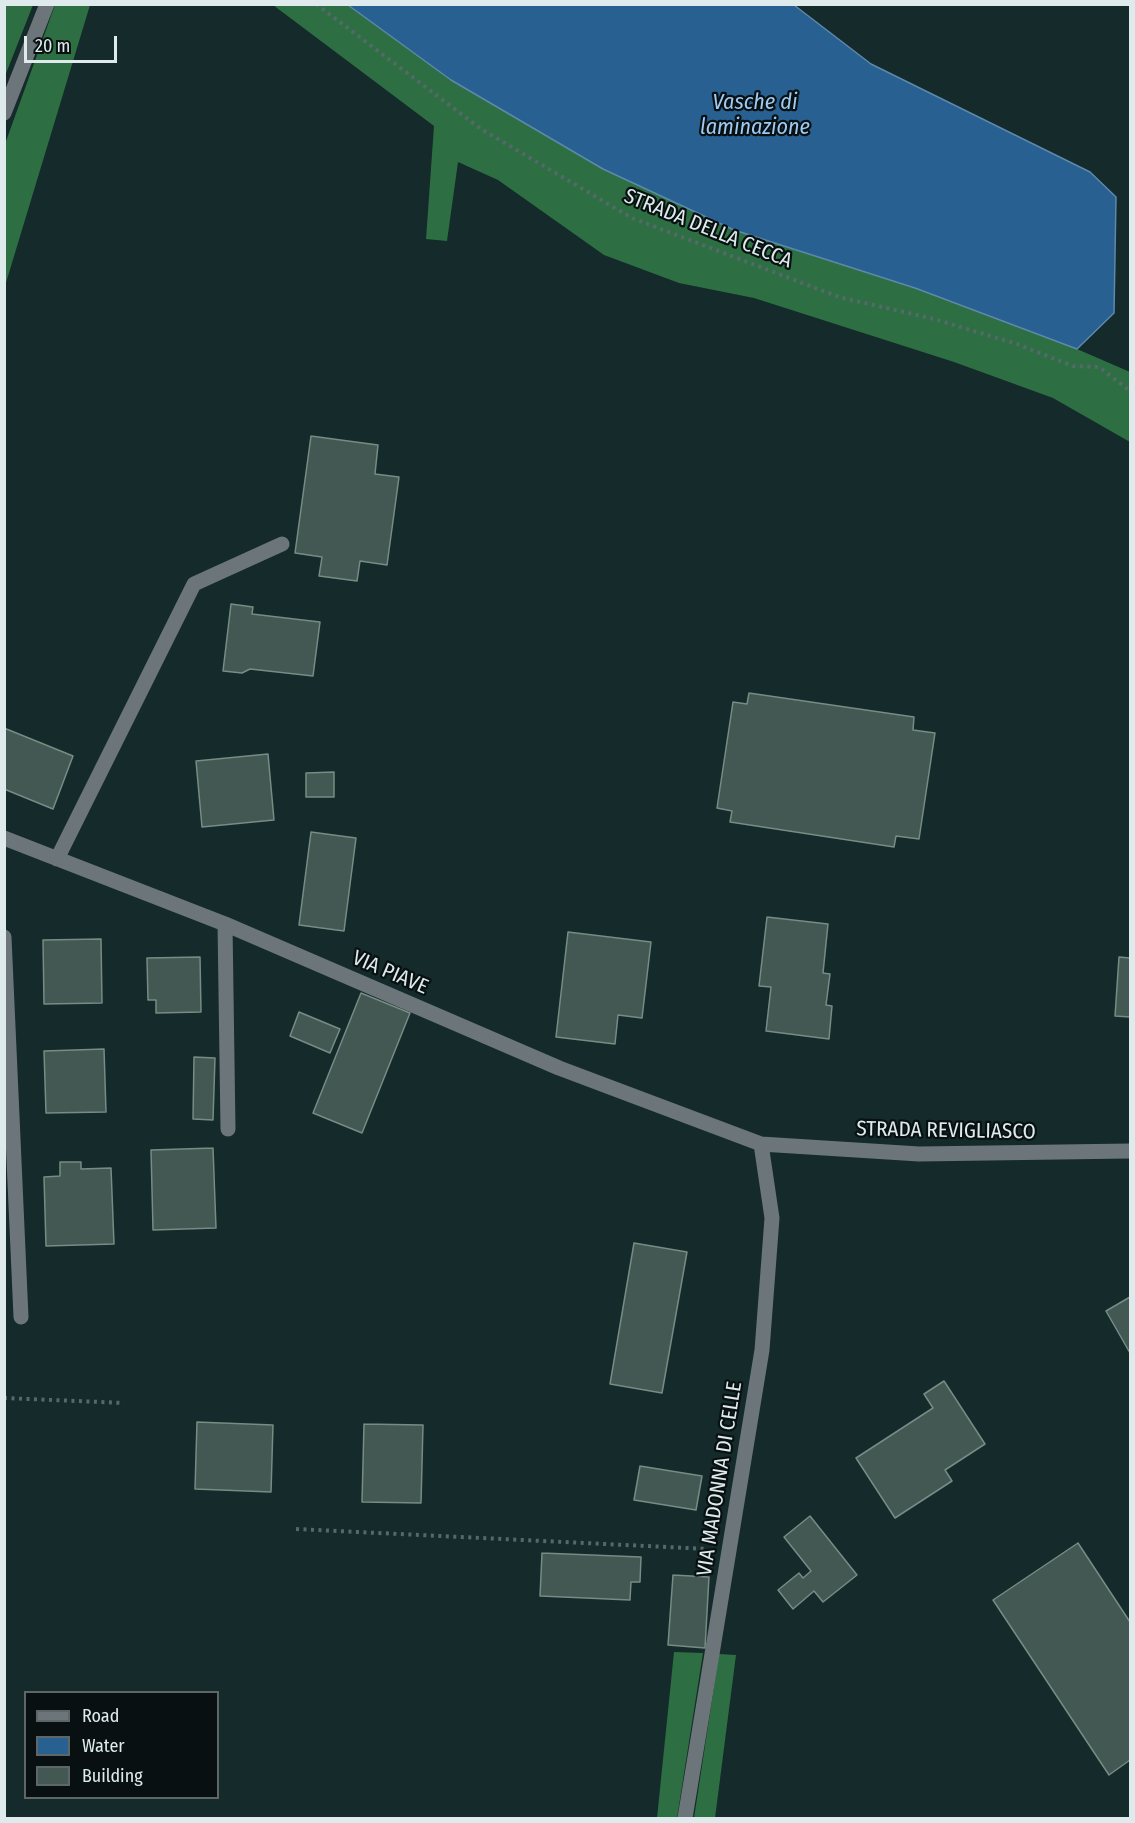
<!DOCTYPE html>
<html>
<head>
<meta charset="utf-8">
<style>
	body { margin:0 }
	#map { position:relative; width:1135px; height:1823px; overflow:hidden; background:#142a2b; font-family:"Fira Sans Condensed",sans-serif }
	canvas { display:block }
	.frame { position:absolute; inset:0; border:6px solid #deeaeb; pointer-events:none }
	.legend { position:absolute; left:24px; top:1691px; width:195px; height:108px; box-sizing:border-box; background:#081011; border:2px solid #5e6768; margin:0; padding:8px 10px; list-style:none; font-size:18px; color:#deeaeb }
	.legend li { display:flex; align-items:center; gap:12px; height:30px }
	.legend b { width:30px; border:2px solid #5e6768 }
	.scale { position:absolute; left:24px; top:36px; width:93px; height:27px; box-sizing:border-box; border:3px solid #deeaeb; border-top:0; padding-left:8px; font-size:18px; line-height:21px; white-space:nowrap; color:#deeaeb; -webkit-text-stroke:4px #081011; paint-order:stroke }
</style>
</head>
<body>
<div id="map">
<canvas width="1135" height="1823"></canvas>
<div class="frame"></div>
<ul class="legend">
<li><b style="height:8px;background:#6c7579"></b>Road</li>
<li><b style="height:16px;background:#276091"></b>Water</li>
<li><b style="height:16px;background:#435852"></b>Building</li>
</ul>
<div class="scale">20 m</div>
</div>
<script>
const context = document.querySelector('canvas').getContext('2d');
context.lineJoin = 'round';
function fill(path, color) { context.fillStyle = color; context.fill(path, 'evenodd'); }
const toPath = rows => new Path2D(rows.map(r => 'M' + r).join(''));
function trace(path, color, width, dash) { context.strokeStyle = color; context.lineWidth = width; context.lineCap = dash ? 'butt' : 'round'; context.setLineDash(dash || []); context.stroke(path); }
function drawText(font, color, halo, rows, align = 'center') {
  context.font = font + ' "Fira Sans Condensed",sans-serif'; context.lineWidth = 4.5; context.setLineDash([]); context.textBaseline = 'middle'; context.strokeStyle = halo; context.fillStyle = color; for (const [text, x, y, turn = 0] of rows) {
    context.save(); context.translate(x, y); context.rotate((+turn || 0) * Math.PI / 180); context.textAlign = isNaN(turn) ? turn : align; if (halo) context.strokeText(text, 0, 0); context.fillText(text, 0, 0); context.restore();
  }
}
fill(toPath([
	[5,4,33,5,5,76,4,5],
	[55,5,90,5,5,286,5,144],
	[273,5,348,5,451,80,735,230,915,288,1077,349,1130,372,1130,442,1053,398,954,362,754,298,679,283,604,255,498,180,458,162,447,241,426,239,434,126],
	[674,1652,703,1653,677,1818,657,1818],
	[719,1654,736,1655,715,1818,694,1818]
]), '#2d6f42');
const water = toPath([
	[348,5,794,5,871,64,1090,172,1116,197,1114,313,1077,349,915,288,734,230,603,169,451,80,348,5]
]);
fill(water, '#276091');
trace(water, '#5e89ac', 1.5);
const building = toPath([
	[311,436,378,445,375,474,399,477,387,565,360,561,357,581,319,576,322,557,295,553,311,436],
	[231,604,253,607,252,614,320,622,313,676,250,669,242,673,223,671,231,604],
	[749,693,914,717,913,730,935,733,919,839,896,836,894,847,730,822,732,811,717,808,733,702,747,704,749,693],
	[4,728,73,756,53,809,4,789,4,728],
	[268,754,274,820,202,827,196,761,268,754],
	[334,772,334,797,306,797,306,773,334,772],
	[311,832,356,838,344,931,299,925,311,832],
	[767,917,828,924,823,973,830,974,826,1005,832,1006,829,1039,766,1031,771,987,759,986,767,917],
	[568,932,651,942,642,1018,618,1015,615,1044,556,1037,568,932],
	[101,939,102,1003,44,1004,43,940,101,939],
	[200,957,201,1012,156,1013,156,1000,148,1000,147,958,200,957],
	[1119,957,1130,958,1130,1017,1115,1016,1119,957],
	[361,993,410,1013,362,1133,313,1113,361,993],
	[299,1012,340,1029,330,1053,290,1036,299,1012],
	[104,1049,106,1112,46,1113,44,1051,104,1049],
	[194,1057,215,1058,213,1120,193,1119,194,1057],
	[213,1148,216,1228,153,1230,151,1150,213,1148],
	[60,1162,81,1162,81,1169,111,1168,114,1244,46,1246,44,1177,60,1176,60,1162],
	[634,1243,687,1252,662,1393,610,1384,634,1243],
	[1130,1297,1130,1353,1106,1311,1130,1297],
	[944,1381,985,1444,945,1470,952,1481,895,1518,856,1458,933,1408,924,1394,944,1381],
	[197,1422,273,1425,271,1492,195,1489,197,1422],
	[364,1424,423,1425,421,1503,362,1502,364,1424],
	[640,1466,702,1476,696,1510,634,1500,640,1466],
	[810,1516,857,1575,823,1602,814,1591,793,1609,778,1590,799,1573,803,1578,811,1571,784,1537,810,1516],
	[1078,1543,1130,1622,1130,1760,1109,1775,993,1600,1078,1543],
	[542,1553,641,1557,640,1582,631,1582,630,1600,540,1596,542,1553],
	[673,1575,709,1577,705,1648,668,1645,673,1575]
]);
fill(building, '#435852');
trace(building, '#768c85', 1.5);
trace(toPath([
	[316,4,481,129,632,218,839,297,934,319,1017,344,1073,366,1099,367,1130,391],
	[4,1398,124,1403],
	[296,1529,708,1549]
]), '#56696a', 4, [3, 4.5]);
trace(toPath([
	[4,113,47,4],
	[4,838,225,924,559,1068,761,1144,919,1154,1130,1151],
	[57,859,194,584,282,544],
	[225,924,228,1129],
	[4,937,21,1317],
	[685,1818,762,1350,772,1218,761,1144]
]), '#6c7579', 15);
drawText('21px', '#deeaeb', '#081011', [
	["STRADA DELLA CECCA",708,229,22],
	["VIA PIAVE",390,973,23],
	["STRADA REVIGLIASCO",946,1131,1],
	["VIA MADONNA DI CELLE",720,1479,-81]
]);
drawText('italic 22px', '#9dcbf5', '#081011', [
	["Vasche di",755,103],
	["laminazione",755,128]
]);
</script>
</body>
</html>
